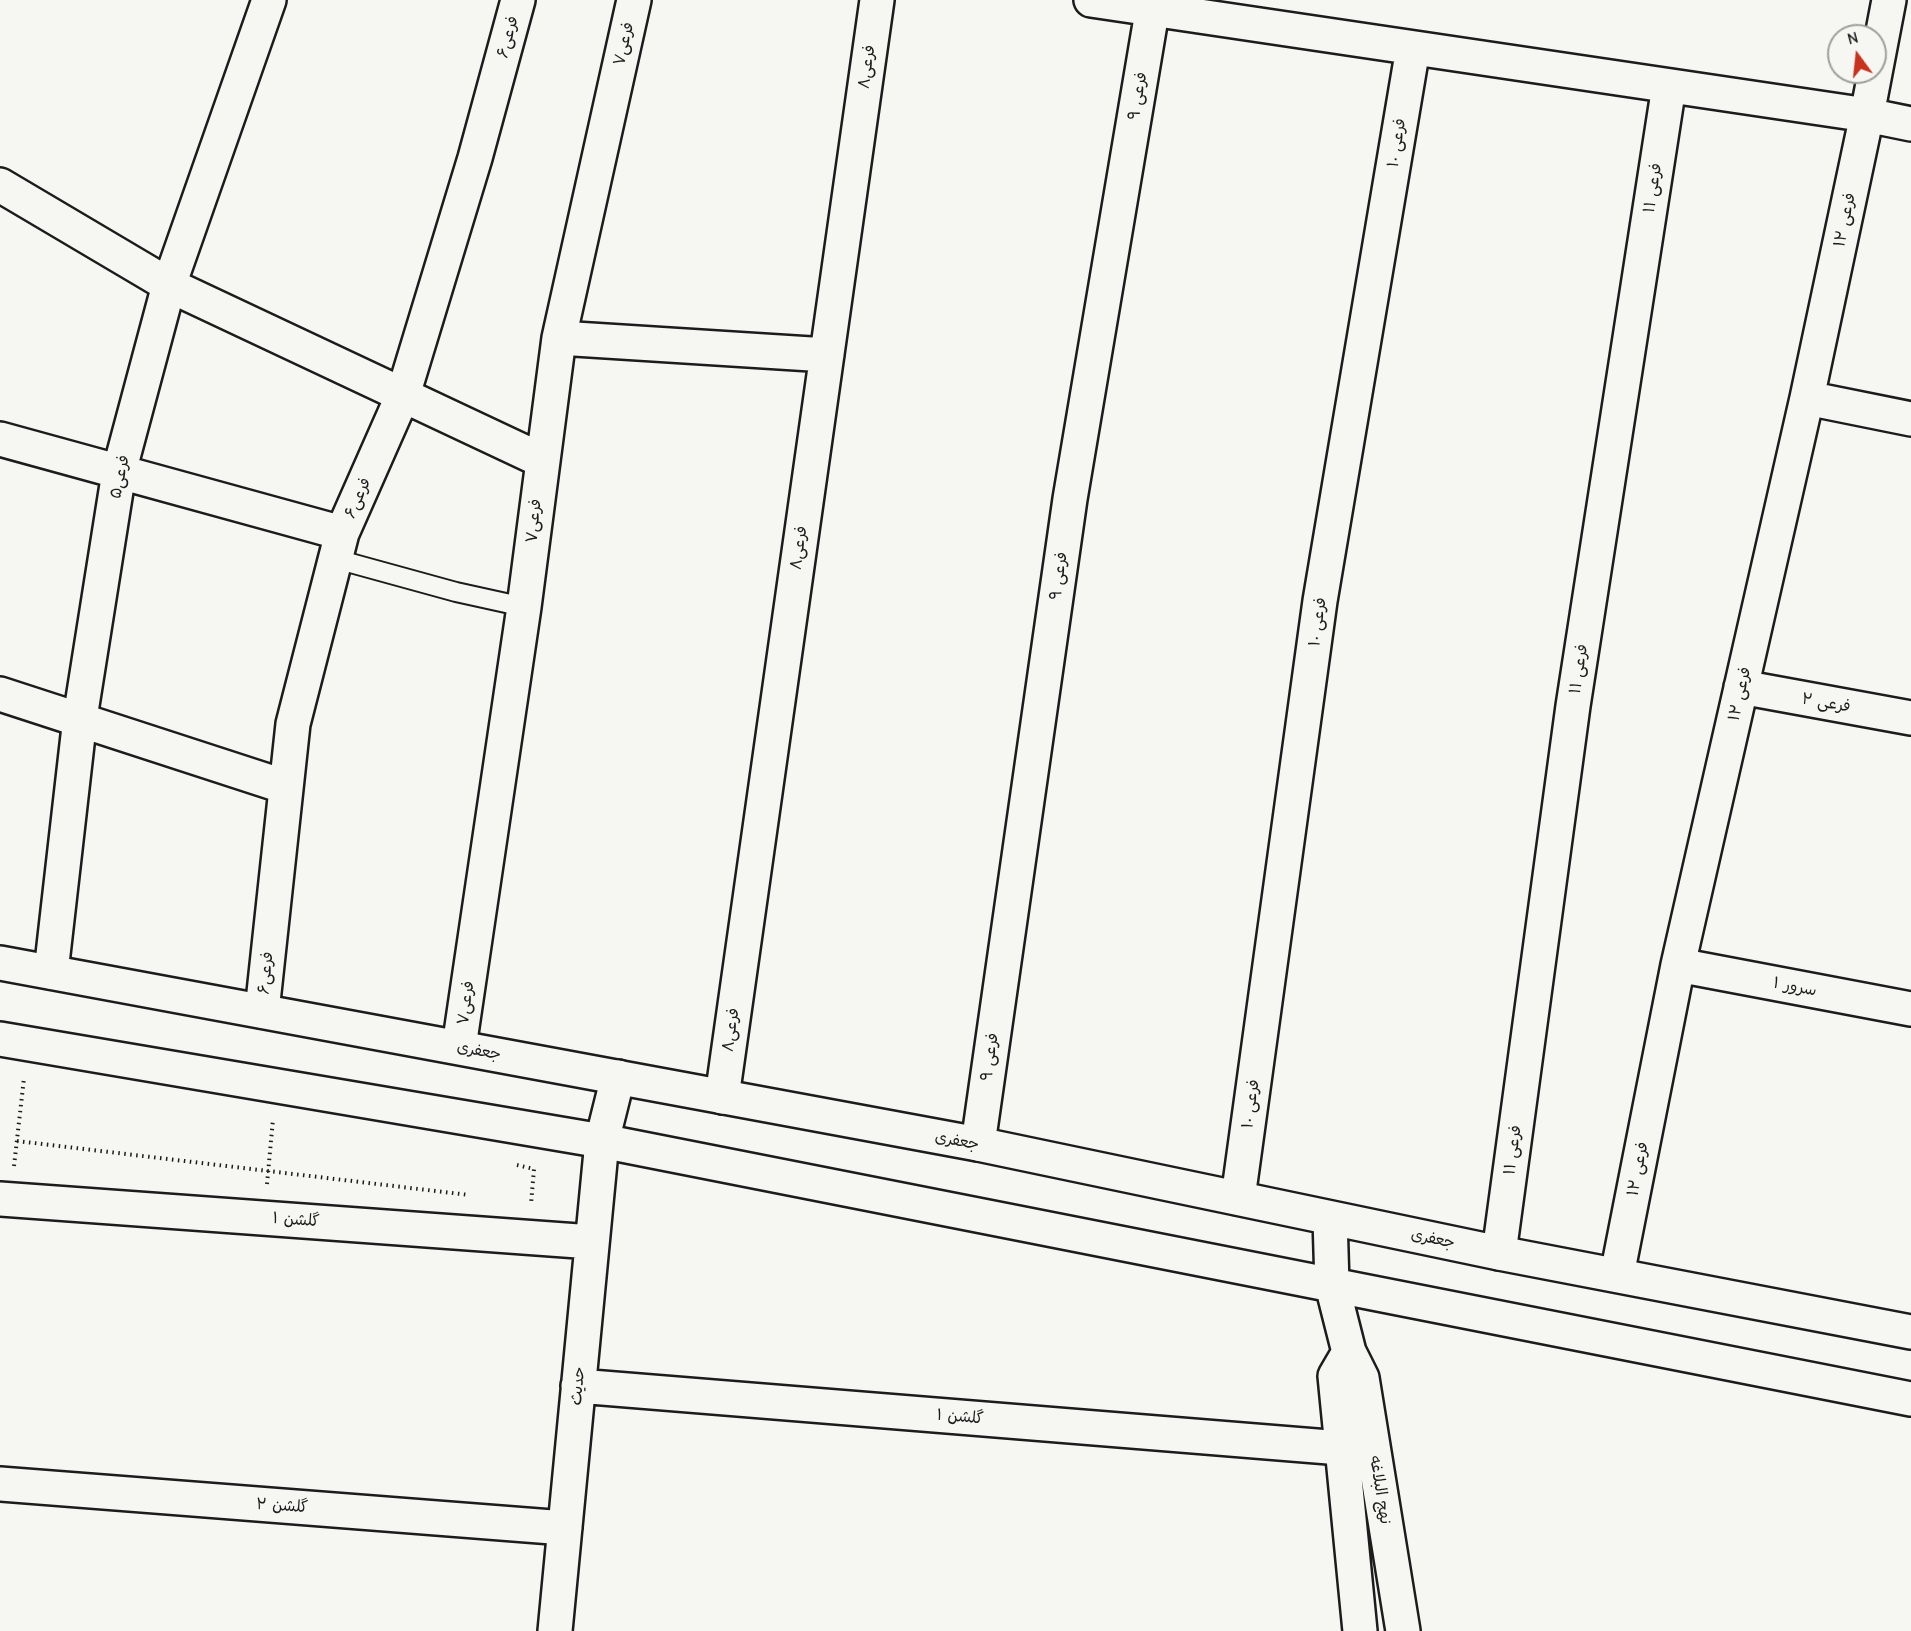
<!DOCTYPE html>
<html>
<head>
<meta charset="utf-8">
<style>
	body { margin:0 }
	#map { position:relative; width:1911px; height:1631px; overflow:hidden; background:#f6f6f2; font-family:"Comic Neue",sans-serif }
	canvas { display:block }
	.north { position:absolute; left:1827px; top:24px; width:60px; height:60px; box-sizing:border-box; background:#f6f6f2; border:2px solid #9f9f9c; border-radius:50%; rotate:345deg; font-size:16px; font-weight:700; line-height:24px; text-align:center; color:#1c1c1c }
	.north::after { content:''; display:block; margin:auto; width:21px; height:27px; background:#c8321e; clip-path:polygon(50% 0,100% 100%,50% 72%,0 100%) }
</style>
</head>
<body>
<div id="map">
<canvas width="1911" height="1631"></canvas>
<div class="north">N</div>
</div>
<script>
const context = document.querySelector('canvas').getContext('2d');
context.lineJoin = 'round';
const toPath = rows => new Path2D(rows.map(r => 'M' + r).join(''));
function trace(path, color, width, dash) { context.strokeStyle = color; context.lineWidth = width; context.lineCap = dash ? 'butt' : 'round'; context.setLineDash(dash || []); context.stroke(path); }
function drawText(font, color, halo, rows, align = 'center') {
  context.font = font + ' "Comic Neue","Playpen Sans Arabic",sans-serif'; context.lineWidth = 5; context.setLineDash([]); context.textBaseline = 'middle'; context.strokeStyle = halo; context.fillStyle = color; for (const [text, x, y, turn = 0] of rows) {
    context.save(); context.translate(x, y); context.rotate((+turn || 0) * Math.PI / 180); context.textAlign = isNaN(turn) ? turn : align; if (halo) context.strokeText(text, 0, 0); context.fillText(text, 0, 0); context.restore();
  }
}
const lane = toPath([
	[336,559,456,592,524,607]
]);
const street = toPath([
	[1091,0,1867,115,1889,0],
	[0,185,169,285,541,460],
	[559,338,827,355],
	[1807,398,1911,419],
	[0,439,342,533],
	[1741,687,1911,718],
	[0,694,286,787],
	[1678,965,1911,1009],
	[51,972,80,718,119,472,169,285,269,0],
	[262,1011,293,724,342,533,403,395,475,158,518,0],
	[459,1047,524,607,559,338,634,0],
	[722,1097,877,0],
	[978,1144,1070,499,1154,0],
	[1238,1198,1320,601,1413,48],
	[0,1199,592,1242],
	[1499,1253,1573,706,1669,86],
	[1617,1275,1678,965,1807,398,1867,115,1911,124],
	[578,1386,1341,1448],
	[0,1484,565,1528],
	[555,1631,602,1141,618,1077]
]);
const secondary = toPath([
	[0,963,978,1144,1499,1253,1911,1332],
	[0,1039,602,1141,1911,1399],
	[1330,1218,1332,1285,1349,1352,1362,1378,1403,1631],
	[1349,1352,1335,1376,1360,1631]
]);
trace(lane, '#1c1c1c', 22);
trace(street, '#1c1c1c', 38);
trace(secondary, '#1c1c1c', 38);
trace(toPath([
	[17,1141,469,1195],
	[517,1165,534,1169,531,1204],
	[14,1166,24,1078],
	[267,1184,273,1119]
]), '#1c1c1c', 4, [1.5, 4.5]);
trace(lane, '#f6f6f2', 18);
trace(street, '#f6f6f2', 33);
trace(secondary, '#f6f6f2', 33);
drawText('16px', '#1c1c1c', '#f6f6f2', [
	["فرعی۶",508,37,-75],
	["فرعی۷",624,44,-77],
	["فرعی۸",867,67,-82],
	["فرعی ۹",1138,96,-80],
	["فرعی ۱۰",1397,143,-81],
	["فرعی ۱۱",1653,188,-81],
	["فرعی ۱۲",1845,220,-78],
	["فرعی۵",120,477,-78],
	["فرعی۶",358,498,-66],
	["فرعی۷",534,521,-84],
	["فرعی۸",799,548,-82],
	["فرعی ۹",1059,576,-82],
	["فرعی ۱۰",1318,622,-82],
	["فرعی ۱۱",1579,669,-81],
	["فرعی ۱۲",1740,694,-77],
	["فرعی ۲",1826,703,10],
	["فرعی۶",266,973,-84],
	["سرور ۱",1795,987,11],
	["فرعی۷",466,1003,-82],
	["فرعی۸",731,1030,-82],
	["جعفری",479,1051,11],
	["فرعی ۹",990,1057,-82],
	["فرعی ۱۰",1251,1104,-82],
	["جعفری",957,1141,11],
	["فرعی ۱۱",1513,1150,-82],
	["فرعی ۱۲",1638,1169,-79],
	["گلشن ۱",296,1220,4],
	["جعفری",1433,1239,12],
	["حدیث",578,1386,-85],
	["گلشن ۱",960,1417,5],
	["نهج البلاغه",1380,1490,81],
	["گلشن ۲",282,1506,4]
]);
</script>
</body>
</html>
